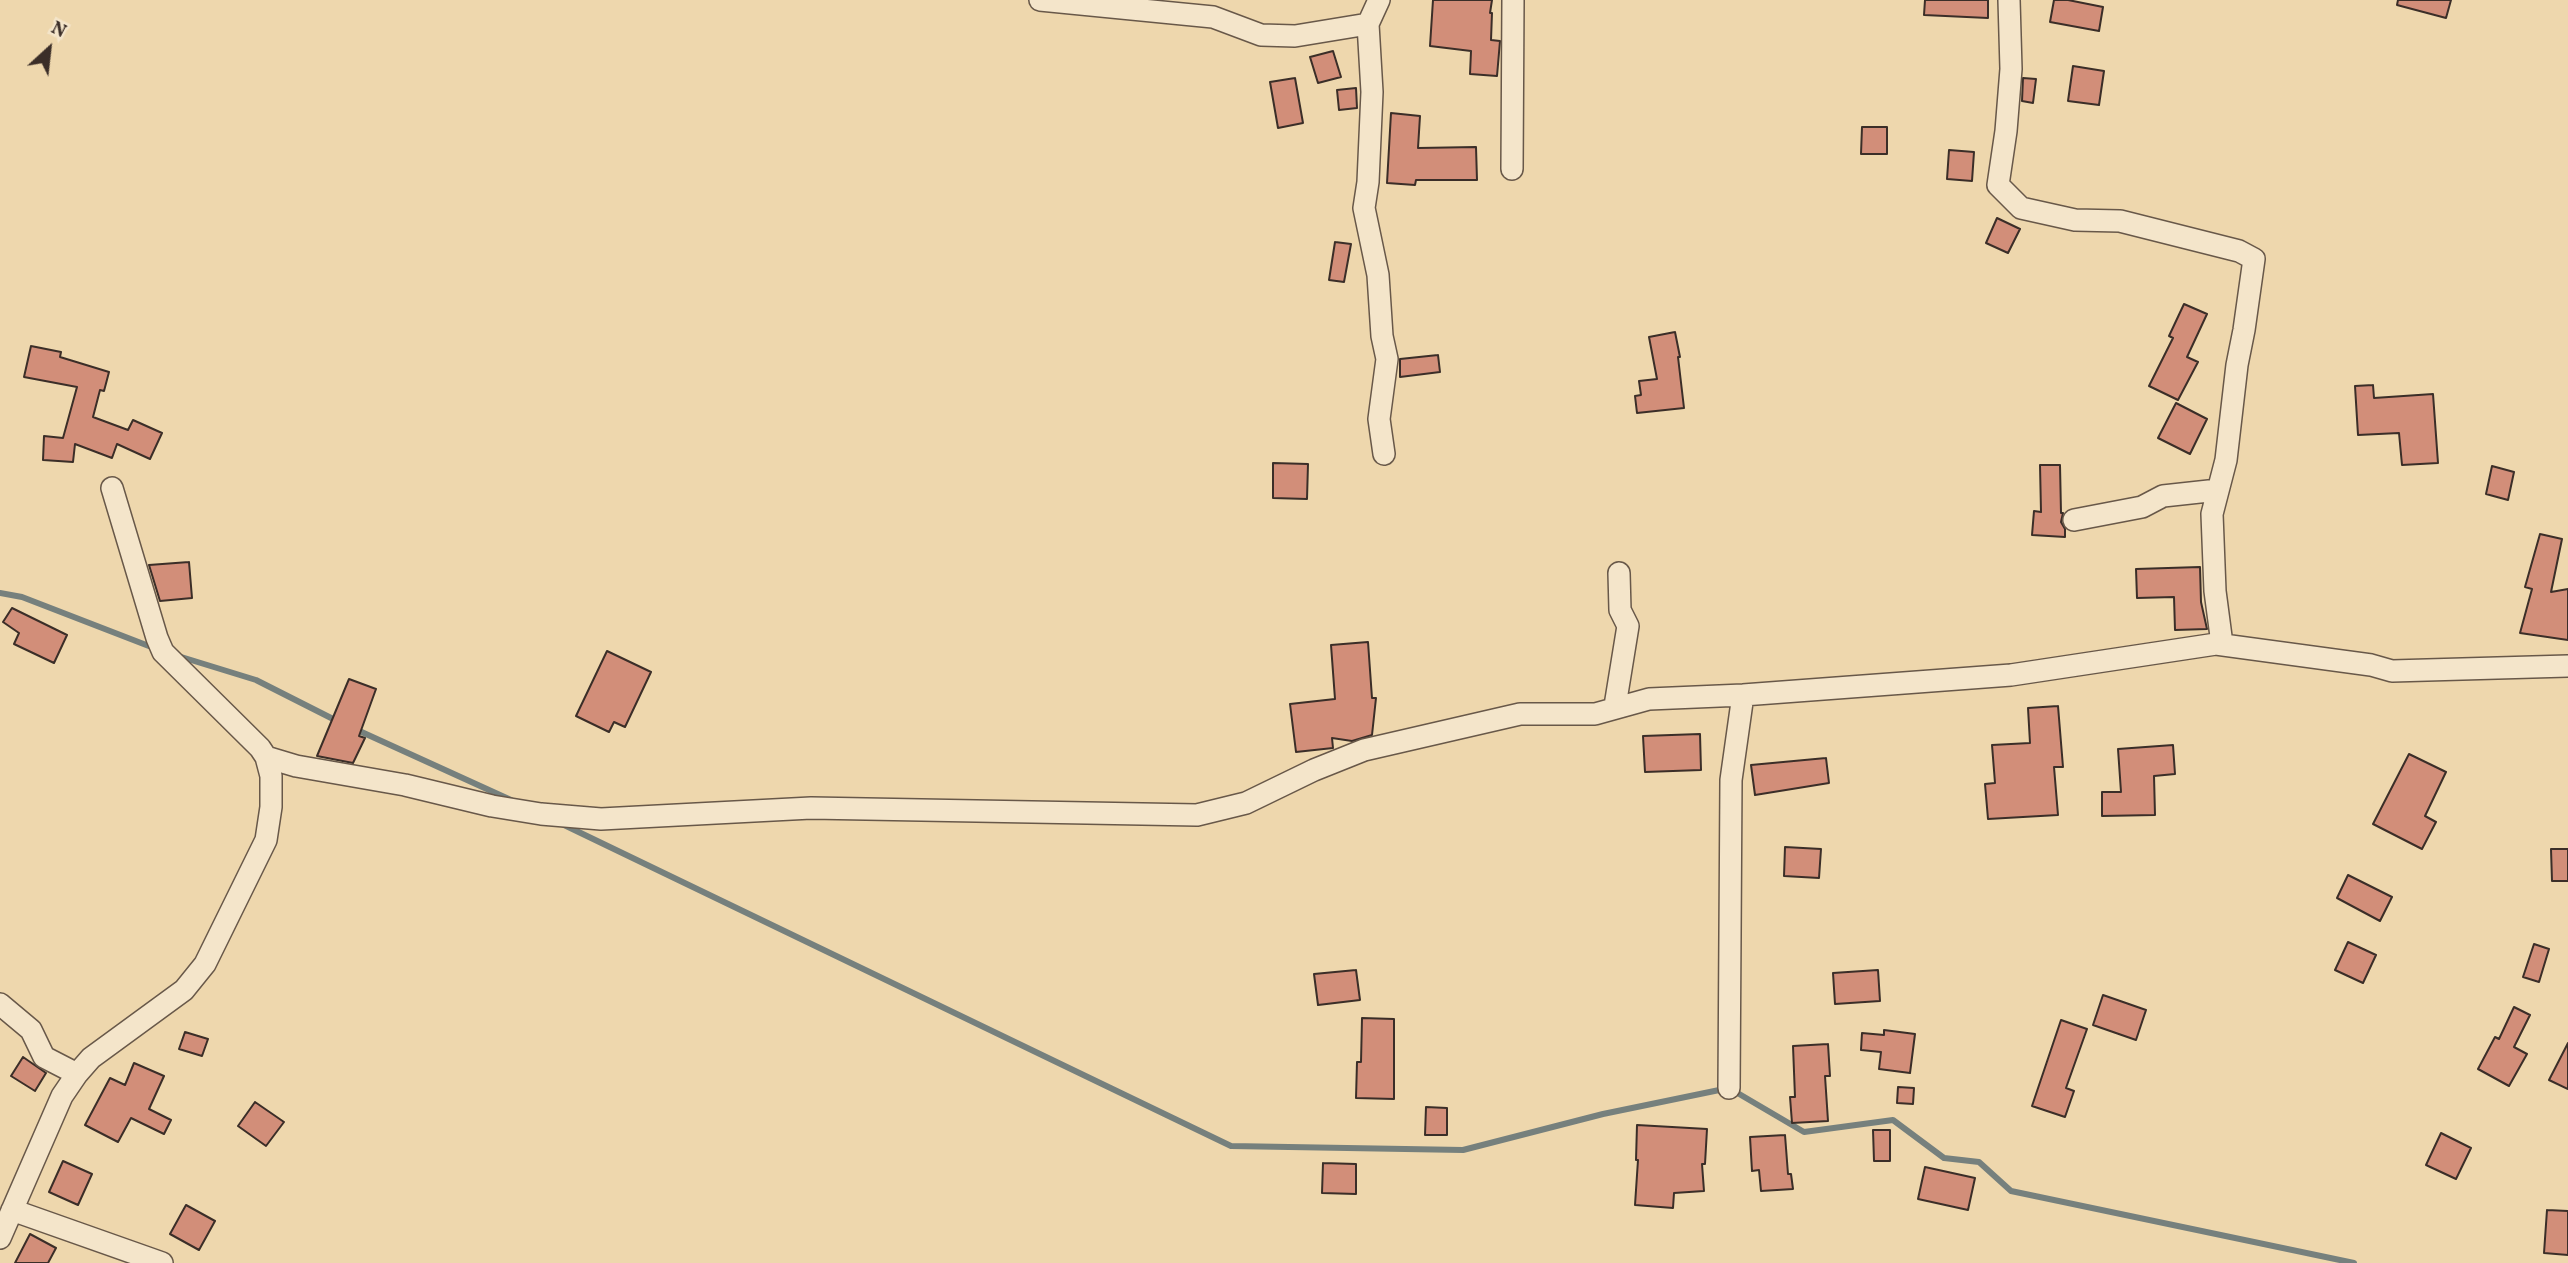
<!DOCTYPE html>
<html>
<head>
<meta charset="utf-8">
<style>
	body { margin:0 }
	#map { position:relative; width:2568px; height:1263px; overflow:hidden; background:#eed7ad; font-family:Vollkorn,serif }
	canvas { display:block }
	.north { position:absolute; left:14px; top:14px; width:70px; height:70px; -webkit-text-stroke:5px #f4e5ca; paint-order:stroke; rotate:27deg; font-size:19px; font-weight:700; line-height:28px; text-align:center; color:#3b2e28 }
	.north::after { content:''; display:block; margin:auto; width:24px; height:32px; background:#3b2e28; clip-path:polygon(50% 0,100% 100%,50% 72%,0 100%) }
</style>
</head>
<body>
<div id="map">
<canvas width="2568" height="1263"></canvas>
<div class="north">N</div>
</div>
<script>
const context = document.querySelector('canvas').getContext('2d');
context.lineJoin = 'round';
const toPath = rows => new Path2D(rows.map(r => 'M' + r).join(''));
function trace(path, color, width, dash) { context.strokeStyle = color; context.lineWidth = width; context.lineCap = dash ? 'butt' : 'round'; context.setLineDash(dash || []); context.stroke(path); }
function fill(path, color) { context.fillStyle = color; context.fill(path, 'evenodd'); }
trace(toPath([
	[0,593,22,597,154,648],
	[178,656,256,680,339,722],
	[355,729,511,800],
	[562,824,1231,1146,1463,1150,1603,1114,1729,1088,1804,1132,1893,1120,1944,1158,1979,1162,2011,1191,2354,1263]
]), '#76807d', 6);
const building = toPath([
	[1433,0,1492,0,1490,13,1492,13,1491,40,1500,41,1497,76,1470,74,1471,51,1430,46,1433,0],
	[1925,0,1988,0,1988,18,1924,15,1925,0],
	[2054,0,2068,0,2103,7,2099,31,2050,22,2054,0],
	[2398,0,2451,0,2446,18,2397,5,2398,0],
	[1333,51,1341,77,1318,83,1310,57,1333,51],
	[2073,66,2104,71,2099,105,2068,101,2073,66],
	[1295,78,1303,123,1278,128,1270,82,1295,78],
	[2023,78,2036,79,2033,103,2022,101,2023,78],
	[1356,88,1357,108,1339,110,1337,90,1356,88],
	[1391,113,1420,116,1418,148,1476,147,1477,180,1416,180,1415,185,1387,183,1391,113],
	[1862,127,1887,127,1887,154,1861,154,1862,127],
	[1949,150,1974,152,1972,181,1947,179,1949,150],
	[1997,218,2020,229,2008,253,1986,243,1997,218],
	[1335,242,1351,244,1344,282,1329,280,1335,242],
	[2184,304,2207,314,2187,357,2198,362,2178,400,2149,386,2173,338,2169,336,2184,304],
	[1675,332,1680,357,1678,357,1684,408,1637,413,1635,396,1641,395,1639,381,1657,379,1649,337,1675,332],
	[31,346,61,352,60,357,109,372,104,391,100,390,93,417,128,430,133,420,162,433,150,459,117,444,112,458,75,444,73,462,43,460,44,436,63,438,77,387,24,377,31,346],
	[1438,355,1440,372,1400,377,1400,359,1438,355],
	[2373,385,2374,398,2433,394,2438,463,2402,465,2399,433,2358,435,2355,386,2373,385],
	[2176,403,2207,419,2190,454,2158,438,2176,403],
	[1273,463,1308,464,1307,499,1273,498,1273,463],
	[2040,465,2060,465,2061,513,2063,513,2061,522,2065,529,2065,537,2032,535,2034,511,2041,512,2040,465],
	[2492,466,2514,472,2508,500,2486,494,2492,466],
	[2540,534,2562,539,2551,592,2568,589,2568,640,2520,633,2532,589,2525,587,2540,534],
	[189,562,192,598,160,601,149,565,189,562],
	[2200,567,2201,602,2207,629,2175,630,2174,597,2137,598,2136,569,2200,567],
	[12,608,67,635,54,663,14,644,19,633,3,622,12,608],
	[1368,642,1372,698,1376,698,1372,735,1352,741,1332,738,1333,748,1296,752,1290,704,1335,699,1331,645,1368,642],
	[607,651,651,672,625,727,614,722,609,732,576,716,607,651],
	[349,679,376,689,359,736,365,738,353,763,317,756,349,679],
	[2058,706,2063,767,2054,767,2058,815,1988,819,1985,784,1995,783,1992,745,2030,743,2028,708,2058,706],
	[1700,734,1701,770,1645,772,1643,736,1700,734],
	[2173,745,2175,774,2154,776,2155,815,2102,816,2102,792,2121,792,2118,749,2173,745],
	[2409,754,2446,772,2425,816,2436,822,2422,849,2373,824,2409,754],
	[1826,758,1829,783,1755,795,1751,765,1826,758],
	[1785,847,1821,849,1819,878,1784,876,1785,847],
	[2551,849,2568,849,2568,881,2552,881,2551,849],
	[2348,875,2392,897,2380,921,2337,898,2348,875],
	[2348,942,2376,955,2363,983,2335,970,2348,942],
	[2534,944,2549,949,2539,982,2523,977,2534,944],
	[1356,970,1360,1000,1318,1005,1314,974,1356,970],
	[1878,970,1880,1001,1835,1004,1833,973,1878,970],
	[2103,995,2146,1010,2136,1040,2093,1025,2103,995],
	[2514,1007,2530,1015,2514,1047,2527,1054,2509,1086,2478,1069,2495,1037,2499,1039,2514,1007],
	[1362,1018,1394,1019,1394,1099,1356,1098,1357,1062,1361,1062,1362,1018],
	[2061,1020,2087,1029,2066,1088,2074,1091,2065,1117,2032,1106,2061,1020],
	[1884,1030,1915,1034,1910,1073,1879,1069,1881,1052,1861,1050,1862,1033,1884,1035,1884,1030],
	[185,1032,208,1039,202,1056,179,1049,185,1032],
	[2568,1043,2568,1089,2549,1080,2568,1043],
	[1828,1044,1830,1076,1825,1076,1828,1121,1792,1123,1790,1097,1795,1097,1793,1046,1828,1044],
	[23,1057,46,1073,35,1091,11,1076,23,1057],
	[134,1063,164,1076,149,1109,171,1120,164,1134,131,1118,118,1142,85,1125,110,1078,125,1085,134,1063],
	[1898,1087,1914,1088,1913,1104,1897,1103,1898,1087],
	[255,1102,284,1122,266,1146,238,1126,255,1102],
	[1426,1107,1447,1108,1447,1135,1425,1135,1426,1107],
	[1637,1125,1707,1129,1705,1164,1702,1164,1704,1191,1674,1193,1673,1208,1635,1205,1638,1160,1636,1160,1637,1125],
	[1873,1130,1890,1130,1890,1161,1874,1161,1873,1130],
	[2441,1133,2471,1148,2456,1179,2426,1165,2441,1133],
	[1785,1135,1788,1174,1791,1174,1793,1189,1761,1191,1759,1170,1752,1171,1750,1137,1785,1135],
	[63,1161,92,1174,78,1205,49,1192,63,1161],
	[1323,1163,1356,1164,1356,1194,1322,1193,1323,1163],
	[1925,1167,1975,1178,1968,1210,1918,1199,1925,1167],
	[186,1205,215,1221,199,1250,170,1234,186,1205],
	[2547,1210,2568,1211,2568,1255,2544,1253,2547,1210],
	[30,1234,56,1248,48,1263,15,1263,30,1234]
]);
fill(building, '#d28e79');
trace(building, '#3b2e28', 2);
const minor = toPath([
	[1040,0,1213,17,1261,35,1295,36,1368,24,1379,0],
	[2009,0,2011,69,2006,131,1998,185,2021,208,2075,220,2120,221,2239,251,2254,259,2244,330,2237,365,2226,460,2212,514,2215,591,2222,644],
	[1368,24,1372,92,1368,182,1364,208,1378,275,1382,336,1387,359,1379,419,1384,454],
	[1512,169,1513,0],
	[2074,520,2142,507,2163,496,2218,490],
	[1615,706,1628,626,1620,610,1619,573],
	[266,757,296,766,405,785,492,806,541,814,601,819,811,808,1197,815,1246,803,1314,770,1364,750,1520,714,1595,714,1649,699,1743,695,2011,675,2216,644,2371,665,2392,671,2568,666],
	[0,1004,31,1030,44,1057,77,1074],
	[1729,1088,1731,780,1743,695],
	[12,1210,162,1263],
	[0,1238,62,1096,77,1074,91,1058,184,990,205,964,266,840,271,807,271,776,266,757,260,748,163,652,157,638,112,488]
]);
trace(minor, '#685849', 24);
trace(minor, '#f4e5ca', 21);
</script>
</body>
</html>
